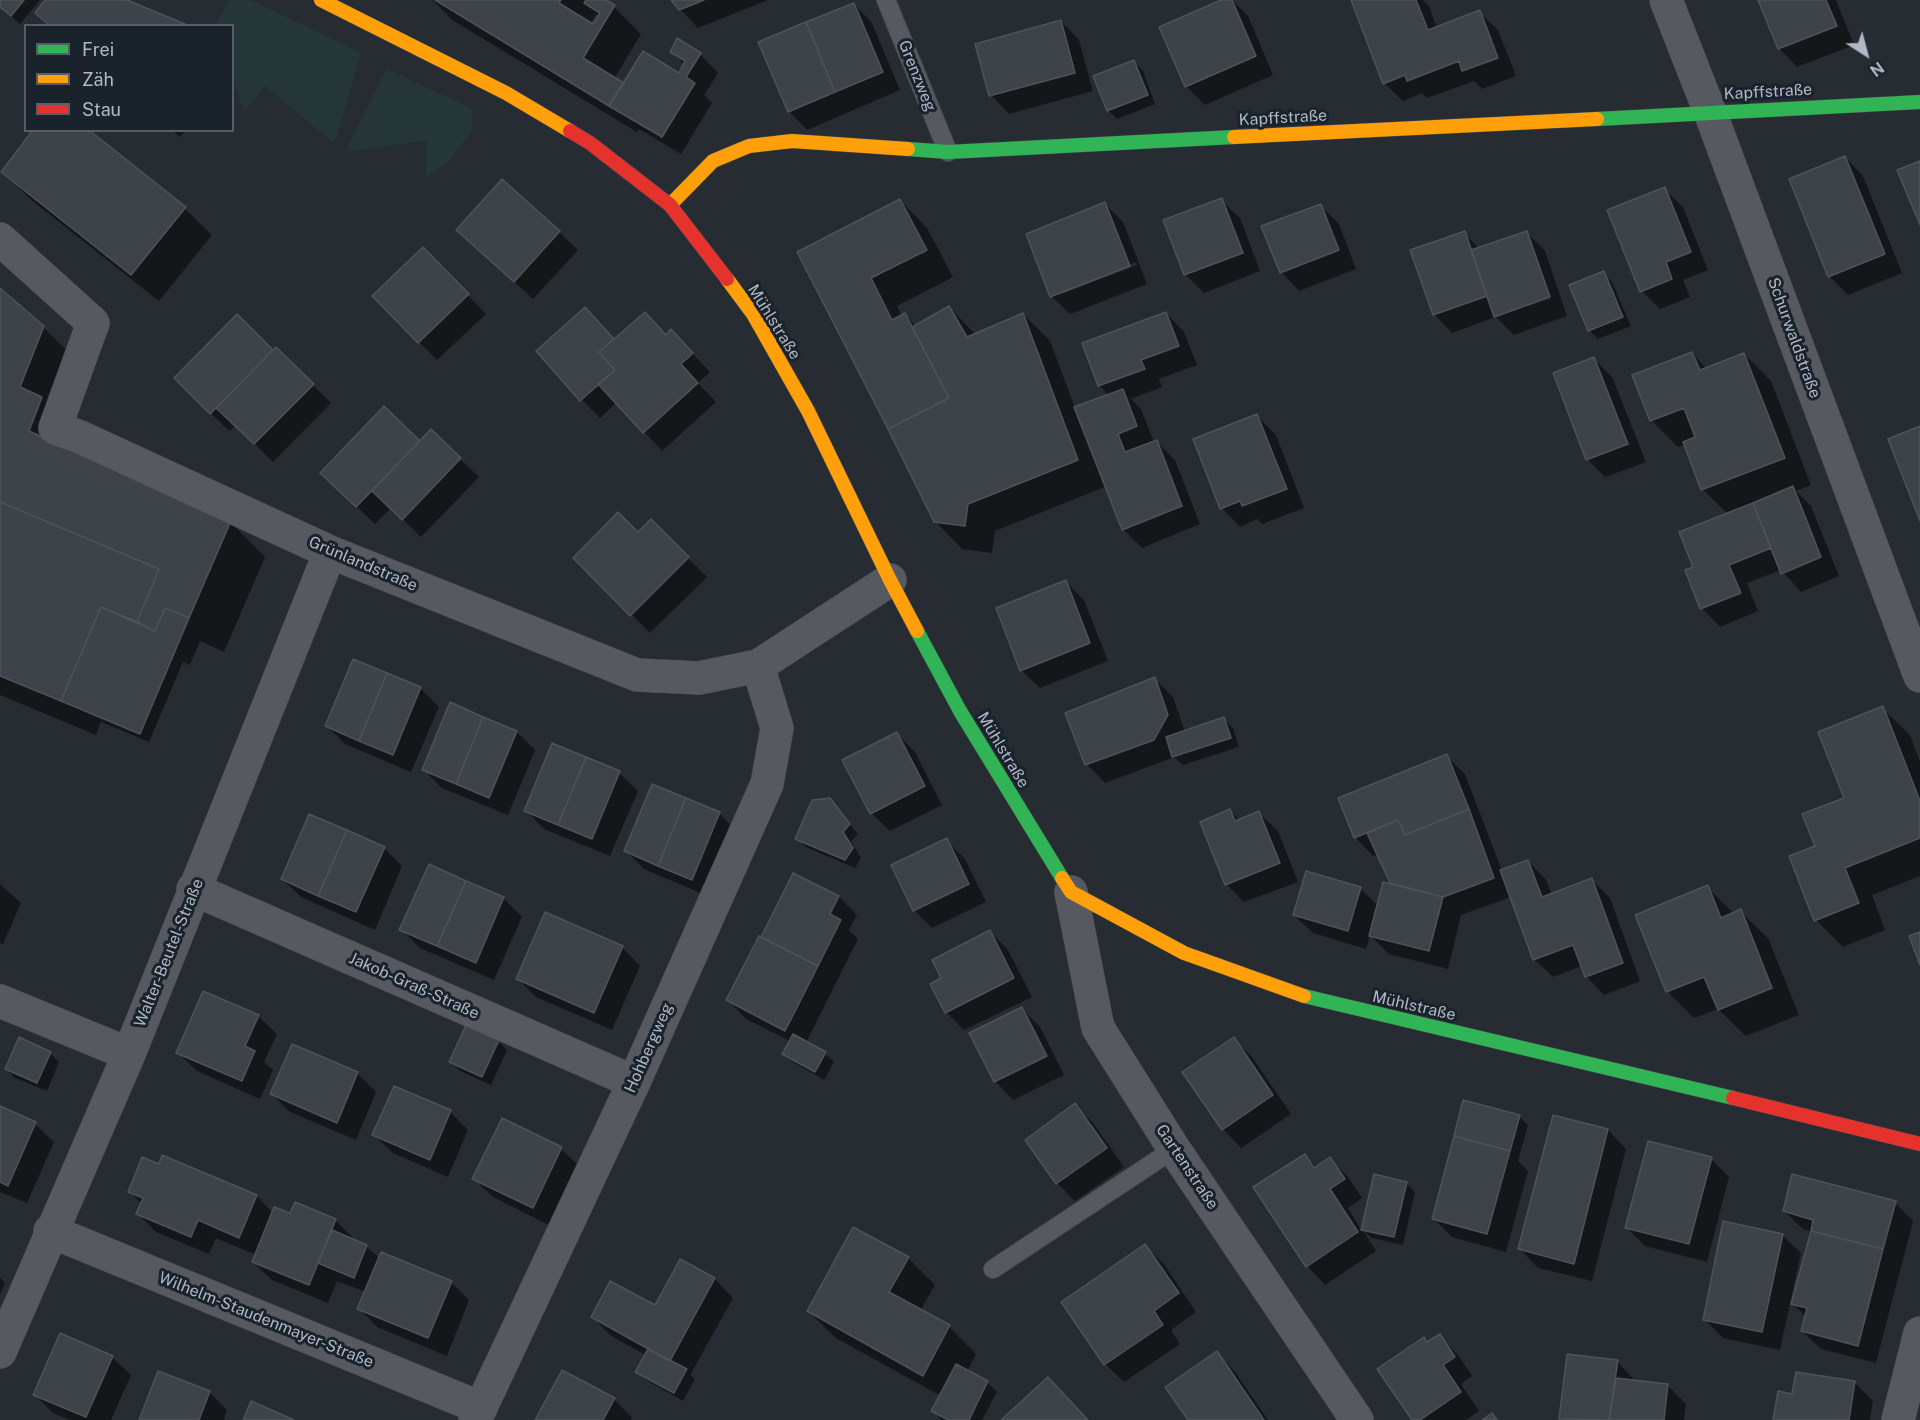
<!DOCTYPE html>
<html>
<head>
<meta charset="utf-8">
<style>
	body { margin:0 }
	#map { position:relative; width:1920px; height:1420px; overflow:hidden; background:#262c32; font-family:"Public Sans",sans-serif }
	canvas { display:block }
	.legend { position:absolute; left:24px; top:24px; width:210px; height:108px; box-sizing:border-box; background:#1a222c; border:2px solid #565e69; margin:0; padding:8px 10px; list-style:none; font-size:18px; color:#afb8c4 }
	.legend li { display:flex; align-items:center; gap:12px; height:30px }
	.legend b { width:30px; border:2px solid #565e69 }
	.north { position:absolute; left:1836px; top:24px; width:60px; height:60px; -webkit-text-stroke:4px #1a222c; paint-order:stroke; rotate:144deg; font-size:16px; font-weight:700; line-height:24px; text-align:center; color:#afb8c4 }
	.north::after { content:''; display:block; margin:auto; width:21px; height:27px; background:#afb8c4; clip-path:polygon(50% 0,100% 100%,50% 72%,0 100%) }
</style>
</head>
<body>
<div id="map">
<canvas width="1920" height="1420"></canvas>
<ul class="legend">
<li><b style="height:8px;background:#30b455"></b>Frei</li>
<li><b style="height:8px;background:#ff9f0a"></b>Zäh</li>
<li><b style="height:8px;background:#e5322d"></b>Stau</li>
</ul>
<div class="north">N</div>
</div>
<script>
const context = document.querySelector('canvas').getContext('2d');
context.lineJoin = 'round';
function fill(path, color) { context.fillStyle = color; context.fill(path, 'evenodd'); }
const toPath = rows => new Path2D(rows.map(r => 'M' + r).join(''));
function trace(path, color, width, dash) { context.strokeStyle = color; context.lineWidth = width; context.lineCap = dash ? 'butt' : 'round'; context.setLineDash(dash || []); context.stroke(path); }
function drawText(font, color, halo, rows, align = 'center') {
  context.font = font + ' "Public Sans",sans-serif'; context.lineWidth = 6; context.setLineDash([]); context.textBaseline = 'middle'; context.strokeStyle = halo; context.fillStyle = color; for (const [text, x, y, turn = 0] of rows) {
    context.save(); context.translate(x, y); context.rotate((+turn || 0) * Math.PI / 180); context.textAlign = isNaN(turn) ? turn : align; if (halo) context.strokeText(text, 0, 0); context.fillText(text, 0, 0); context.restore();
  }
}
fill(toPath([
	[229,0,251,0,361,53,337,137,332,142,265,86,244,112,233,81,232,26,216,25],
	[387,69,473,109,471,132,448,162,426,177,426,141,345,152]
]), '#243638');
fill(toPath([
	[0,0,40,0,20,24,0,6],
	[433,0,603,0,614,7,641,34,614,79,624,85,679,75,685,65,671,52,700,54,718,73,704,95,712,103,681,154,639,129,637,132,452,20],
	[596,14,599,16,594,26,590,24],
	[672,0,768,0,698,28],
	[1224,0,1232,0,1248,16,1273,75,1205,105,1186,86],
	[1352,0,1423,0,1429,6,1437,28,1479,12,1498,30,1516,76,1482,89,1474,81,1427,98,1422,93,1403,101,1384,83],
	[1760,0,1836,0,1854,45,1797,67,1779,48],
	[854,4,872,23,900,90,807,130,789,111],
	[1061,21,1079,40,1093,91,1009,114,991,95],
	[1134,62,1143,71,1155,104,1117,119,1108,110],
	[172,130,186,130,180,137],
	[1845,157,1863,176,1902,273,1848,295,1829,276],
	[3,171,184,208,212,235,159,301,30,199],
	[1664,189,1683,207,1708,270,1683,280,1690,297,1660,309,1642,291],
	[900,200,927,228,953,277,897,306,902,316,905,315,916,326,949,307,976,335,1023,314,1050,341,1075,408,1109,396,1099,385,1166,313,1184,332,1197,365,1159,379,1162,387,1131,399,1141,409,1154,442,1157,442,1175,460,1200,524,1142,548,1123,529,1107,486,995,531,992,553,962,549,935,521,799,253],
	[1221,200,1240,218,1260,271,1204,293,1185,274],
	[1105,204,1123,222,1147,284,1070,314,1051,296],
	[1136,262,1137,265,1059,295,1059,292],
	[1320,205,1339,224,1356,269,1299,291,1281,272],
	[458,230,559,232,578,250,533,299],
	[1464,233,1480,249,1527,233,1545,251,1567,316,1514,335,1496,317,1452,333,1434,314],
	[441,268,486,314,437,360,419,342],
	[1603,273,1612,282,1631,326,1598,339,1589,330],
	[0,290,43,327,78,362,58,415,230,522,265,557,224,652,200,641,190,665,183,662,149,742,101,722,96,735,0,695],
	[585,309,615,340,645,314,667,336,689,350,710,372,698,383,716,402,662,451,617,402,600,418,581,399],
	[237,317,273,352,276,349,331,403,273,462,236,425,229,431,176,378],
	[1692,353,1707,369,1744,354,1771,381,1811,485,1796,491,1811,506,1839,576,1801,592,1781,570,1747,583,1758,611,1720,627,1702,608,1687,571,1695,568,1728,514,1702,489,1685,445,1678,447,1651,420],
	[1594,359,1612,377,1646,462,1605,477,1587,459],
	[1257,416,1276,435,1304,508,1262,524,1257,519,1240,527,1222,508],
	[431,431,479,477,421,537,391,508,375,524,340,491,420,443],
	[651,521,707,577,650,633,575,558,638,534],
	[1066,582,1084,600,1108,661,1040,688,1021,670],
	[1155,679,1173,697,1185,732,1224,719,1233,728,1239,747,1183,765,1173,756,1172,758,1105,783,1087,764,1067,714],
	[420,688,439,707,411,772,345,744,327,726],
	[1882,708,1910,735,1920,762,1920,876,1872,895,1885,930,1843,947,1816,920,1817,847,1846,798],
	[517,732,535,750,508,815,442,788,423,769],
	[897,734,915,752,942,805,890,831,871,813],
	[1446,756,1465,774,1502,871,1528,861,1546,880,1552,895,1592,880,1610,898,1640,981,1604,995,1586,976,1582,966,1553,977,1534,959,1511,897,1461,915,1448,969,1389,954,1370,935,1366,949,1313,933,1294,915,1360,888,1378,906,1393,885,1378,854,1373,856,1355,837],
	[619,773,638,791,610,856,544,829,526,810],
	[829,800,858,834,851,841,861,858,855,868,806,847,797,838],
	[1230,811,1239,820,1259,813,1278,831,1298,882,1244,902,1226,884],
	[719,813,738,832,710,897,644,869,626,851],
	[946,840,965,859,986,902,932,928,914,910],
	[384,848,402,866,375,930,301,897,282,879],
	[793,875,839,897,857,915,849,930,858,939,806,1043,825,1054,834,1062,824,1080,793,1062,784,1053,790,1041,746,1019,728,1000,762,939],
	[0,884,21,903,3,944,0,943],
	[1707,887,1734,914,1740,911,1768,938,1799,1015,1746,1036,1718,1009,1694,1018,1667,991],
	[503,898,522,917,494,980,420,948,401,929],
	[990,932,1008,950,1032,997,964,1030,946,1012,943,979],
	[622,947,640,966,612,1030,536,997,518,979],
	[1022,1009,1040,1027,1064,1075,1013,1100,995,1081],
	[258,1016,277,1034,264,1062,273,1070,260,1099,197,1071,178,1053],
	[19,1039,50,1053,59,1062,47,1091,15,1078,6,1069],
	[1234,1039,1252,1057,1291,1114,1241,1148,1223,1129],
	[498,1041,507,1050,491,1085,460,1071,451,1062],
	[292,1046,357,1073,376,1092,356,1140,290,1112,272,1094],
	[1075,1105,1093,1123,1124,1167,1075,1201,1057,1183],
	[0,1108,35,1124,54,1142,27,1203,0,1192],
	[450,1112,468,1130,448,1177,393,1153,374,1135],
	[1519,1116,1528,1125,1518,1161,1528,1171,1506,1252,1452,1237,1433,1218],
	[503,1120,561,1149,580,1167,551,1226,493,1197,474,1179],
	[1608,1130,1626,1149,1592,1281,1538,1268,1520,1249],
	[1304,1155,1317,1168,1330,1159,1349,1178,1362,1198,1348,1208,1362,1231,1375,1176,1406,1183,1415,1192,1403,1245,1372,1238,1363,1230,1376,1251,1325,1285,1307,1266],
	[163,1157,257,1196,273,1213,335,1220,354,1239,353,1241,366,1246,380,1259,451,1282,469,1300,447,1356,377,1327,359,1308,366,1292,337,1281,328,1303,272,1280,253,1262,256,1255,216,1238,209,1254,156,1232,138,1214,142,1204,130,1192,160,1166],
	[1711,1159,1729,1177,1707,1262,1645,1246,1626,1227],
	[1895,1203,1913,1221,1876,1363,1821,1349,1802,1331,1806,1317,1793,1304,1812,1232,1803,1229,1784,1211],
	[1782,1235,1801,1253,1780,1350,1723,1338,1704,1319],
	[1145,1246,1164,1264,1196,1312,1171,1330,1180,1344,1124,1382,1105,1364],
	[908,1258,935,1285,920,1311,949,1327,976,1354,967,1372,988,1383,997,1392,982,1420,942,1420,933,1411,941,1396,836,1338,808,1311],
	[681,1261,715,1279,733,1298,690,1375,695,1379,683,1401,646,1380,637,1372,646,1355,611,1336,593,1317,655,1307],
	[0,1278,5,1283,0,1295],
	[1439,1336,1458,1355,1472,1376,1461,1384,1479,1411,1466,1420,1414,1420,1428,1344],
	[1217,1353,1235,1372,1268,1420,1190,1420],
	[112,1357,131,1375,111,1420,70,1420,53,1413,35,1395],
	[1618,1362,1636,1382,1668,1386,1686,1404,1684,1420,1562,1420,1560,1418],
	[1854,1382,1873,1401,1870,1420,1775,1420,1793,1395],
	[209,1392,227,1410,224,1420,140,1420],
	[614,1399,632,1418,631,1420,537,1420]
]), '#0007');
const building = toPath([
	[0,0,24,0,11,16,0,7,0,0],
	[45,0,127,0,185,24,184,26,50,26,35,13,45,0],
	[435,0,561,0,559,3,593,24,600,13,584,3,586,0,606,0,615,5,583,58,624,83,609,106,435,0],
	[671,0,704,0,679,10,671,0],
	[1221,0,1232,0,1256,56,1185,87,1159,27,1221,0],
	[1351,0,1416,0,1428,30,1480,10,1498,58,1462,71,1459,61,1407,81,1405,75,1383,84,1351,0],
	[1758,0,1826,0,1837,26,1778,49,1758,0],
	[854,3,883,72,835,92,806,22,854,3],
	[1061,20,1075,73,989,96,975,44,1061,20],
	[806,22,835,92,788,112,758,42,806,22],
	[677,38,701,53,686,77,695,83,662,137,609,106,643,51,679,73,685,61,670,52,677,38],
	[1134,60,1148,95,1107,111,1093,76,1134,60],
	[33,130,89,130,186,207,131,275,1,172,33,130],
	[1845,156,1885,254,1828,277,1789,179,1845,156],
	[1920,161,1920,225,1897,170,1920,161],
	[502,179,560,231,514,282,456,230,502,179],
	[1665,187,1691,252,1666,262,1672,279,1640,292,1607,210,1665,187],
	[1222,198,1243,253,1184,275,1163,220,1222,198],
	[900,199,927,250,871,278,892,320,905,313,949,398,888,429,797,252,900,199],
	[1105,202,1130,266,1050,297,1026,234,1105,202],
	[1321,204,1339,250,1280,273,1261,226,1321,204],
	[1465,231,1487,296,1433,315,1410,250,1465,231],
	[1527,231,1550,297,1494,317,1471,250,1527,231],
	[423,247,469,294,418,343,372,296,423,247],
	[1604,271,1623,317,1588,331,1569,285,1604,271],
	[0,288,44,326,20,387,42,397,29,431,231,521,189,618,165,608,155,631,137,622,159,569,0,502,0,288],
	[949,306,967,337,1023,313,1078,460,968,504,965,526,934,522,888,429,949,398,912,327,949,306],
	[585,307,614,339,599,352,615,370,580,401,536,351,585,307],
	[645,312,666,335,671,329,693,353,681,364,698,383,643,433,598,384,615,370,599,352,645,312],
	[1166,312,1179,346,1141,360,1145,369,1098,386,1082,343,1166,312],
	[237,314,273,350,210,414,174,378,237,314],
	[276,347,314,384,254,444,216,408,276,347],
	[1692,352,1700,370,1744,353,1785,458,1701,490,1683,442,1695,437,1684,408,1650,421,1632,375,1692,352],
	[1594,357,1628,444,1586,460,1553,373,1594,357],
	[1123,389,1137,426,1118,434,1125,452,1157,440,1182,506,1122,530,1074,407,1123,389],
	[384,406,420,441,356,507,320,473,384,406],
	[1257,414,1287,489,1242,506,1240,501,1220,509,1193,439,1257,414],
	[1920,426,1920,521,1888,439,1920,426],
	[431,429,461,458,402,520,372,491,431,429],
	[1793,486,1821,557,1781,574,1753,503,1793,486],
	[0,502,159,569,137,622,101,607,61,701,0,676,0,502],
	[1753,503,1771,548,1729,565,1741,593,1700,609,1685,570,1693,567,1679,532,1753,503],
	[618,512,638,532,651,519,689,557,630,616,573,558,618,512],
	[1066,580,1090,643,1020,671,996,608,1066,580],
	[101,607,155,631,165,608,189,618,140,734,61,701,101,607],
	[353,659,387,673,359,741,325,726,353,659],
	[387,673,421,687,393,755,359,741,387,673],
	[1155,677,1168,715,1154,740,1085,765,1065,713,1155,677],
	[450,702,483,717,456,784,422,770,450,702],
	[1883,706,1920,801,1920,838,1845,868,1859,903,1814,921,1789,856,1815,846,1802,814,1844,798,1818,732,1883,706],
	[483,717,517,731,489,798,456,784,483,717],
	[1224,717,1231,738,1172,757,1166,737,1224,717],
	[897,732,925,786,870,814,842,760,897,732],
	[552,743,586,757,558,825,524,811,552,743],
	[1447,754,1469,809,1405,835,1398,820,1354,838,1338,798,1447,754],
	[586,757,620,771,592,839,558,825,586,757],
	[652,784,686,798,658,866,624,851,652,784],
	[686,798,720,812,692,880,658,866,686,798],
	[830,798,850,824,843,832,853,848,845,860,795,839,812,800,830,798],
	[1230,809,1235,821,1259,811,1280,863,1225,885,1200,822,1230,809],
	[1469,809,1494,878,1443,897,1390,883,1367,833,1398,820,1405,835,1469,809],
	[309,814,347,830,318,896,281,879,309,814],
	[347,830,385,847,356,912,318,896,347,830],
	[947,838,969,884,913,911,891,865,947,838],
	[1528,860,1542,897,1592,878,1623,963,1585,977,1573,945,1533,960,1500,870,1528,860],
	[429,864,466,881,437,946,399,930,429,864],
	[1306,871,1361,887,1348,931,1293,915,1306,871],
	[793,873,839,896,830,914,841,920,818,966,761,937,793,873],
	[466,881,504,897,476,963,437,946,466,881],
	[1383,882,1443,897,1429,951,1369,936,1383,882],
	[1708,885,1721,918,1741,909,1772,988,1718,1010,1704,977,1666,992,1635,915,1708,885],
	[545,912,623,946,594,1013,516,979,545,912],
	[990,930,1014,978,945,1013,930,984,941,978,932,960,990,930],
	[1920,932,1920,965,1909,936,1920,932],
	[759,936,818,966,785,1031,726,1000,759,936],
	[203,991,259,1015,245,1046,255,1051,242,1081,176,1053,203,991],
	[1022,1007,1047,1056,994,1082,969,1033,1022,1007],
	[466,1025,499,1040,482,1077,449,1062,466,1025],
	[793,1034,826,1052,815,1072,782,1054,793,1034],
	[19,1037,51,1052,37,1083,5,1069,19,1037],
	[1234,1037,1273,1095,1222,1130,1182,1072,1234,1037],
	[292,1044,358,1072,337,1123,270,1094,292,1044],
	[394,1086,451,1110,430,1160,372,1135,394,1086],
	[1463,1100,1520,1115,1510,1151,1454,1136,1463,1100],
	[1075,1103,1107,1148,1056,1184,1025,1140,1075,1103],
	[0,1106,36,1122,8,1186,0,1182,0,1106],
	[1553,1115,1608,1129,1574,1264,1518,1249,1553,1115],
	[502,1118,562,1147,533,1208,472,1179,502,1118],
	[1454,1136,1510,1151,1487,1234,1432,1219,1454,1136],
	[1648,1141,1712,1157,1689,1244,1625,1228,1648,1141],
	[1305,1154,1314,1168,1330,1157,1345,1179,1330,1189,1358,1232,1306,1267,1253,1187,1305,1154],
	[162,1155,257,1195,239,1238,198,1220,191,1237,136,1214,143,1198,128,1192,142,1157,159,1164,162,1155],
	[1374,1174,1407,1182,1394,1237,1361,1230,1374,1174],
	[1792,1174,1896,1201,1883,1249,1811,1231,1813,1220,1783,1211,1792,1174],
	[295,1202,336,1219,309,1285,252,1262,274,1207,290,1213,295,1202],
	[1723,1221,1783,1234,1762,1332,1703,1320,1723,1221],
	[853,1227,909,1257,889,1292,950,1325,923,1376,807,1311,853,1227],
	[332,1230,367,1245,354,1278,318,1263,332,1230],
	[1811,1231,1883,1249,1858,1346,1801,1331,1807,1308,1791,1304,1811,1231],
	[1145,1244,1179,1293,1154,1311,1163,1325,1104,1365,1061,1302,1145,1244],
	[381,1252,452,1281,428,1338,357,1309,381,1252],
	[680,1259,715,1278,670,1361,591,1317,610,1281,655,1305,680,1259],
	[60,1333,113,1356,86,1417,33,1395,60,1333],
	[1440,1334,1455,1357,1443,1365,1461,1392,1420,1420,1412,1420,1377,1369,1424,1337,1427,1342,1440,1334],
	[648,1349,687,1369,674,1393,635,1372,648,1349],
	[1217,1351,1264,1420,1188,1420,1165,1387,1217,1351],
	[1567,1354,1618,1360,1609,1420,1559,1419,1567,1354],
	[956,1364,988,1381,969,1420,948,1420,931,1411,956,1364],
	[562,1370,615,1398,603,1420,535,1420,562,1370],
	[158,1371,210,1391,199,1420,139,1420,158,1371],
	[1796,1372,1855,1381,1849,1420,1773,1420,1778,1391,1792,1394,1796,1372],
	[1048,1377,1088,1420,1001,1420,1048,1377],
	[1616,1378,1668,1384,1664,1420,1609,1420,1616,1378],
	[251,1401,294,1420,243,1420,251,1401],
	[1492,1413,1497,1420,1482,1420,1492,1413]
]);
fill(building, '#3e4349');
trace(building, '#4e535a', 1.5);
const lane = toPath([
	[886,0,948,152],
	[993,1269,1174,1149]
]);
const street = toPath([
	[1666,0,1710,112,1920,676],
	[0,239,93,323,55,428,80,437,330,552,637,675,699,678,758,666,890,580],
	[193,889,634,1082],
	[1071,892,1098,1028,1174,1149,1357,1420],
	[0,1001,129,1054],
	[50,1231,481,1408],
	[0,1352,129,1054,330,552],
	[475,1420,634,1082,767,784,777,728,758,666],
	[1898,1420,1920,1333]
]);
const fast = toPath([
	[1597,119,1920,102],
	[908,149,948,152,1234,137],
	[917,631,960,711,1062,878],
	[1304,996,1733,1098]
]);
const slow = toPath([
	[321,0,506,93,570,131],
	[1234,137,1597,119],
	[670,205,713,161,749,146,792,141,908,149],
	[727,279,753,314,808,411,890,580,917,631],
	[1062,878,1071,892,1184,953,1304,996]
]);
const jam = toPath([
	[570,131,590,143,670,205,727,279],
	[1733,1098,1920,1144]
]);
trace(lane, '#44484d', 20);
trace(street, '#44484d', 34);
trace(fast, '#44484d', 15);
trace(slow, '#44484d', 15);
trace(jam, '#44484d', 15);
trace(lane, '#565a60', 18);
trace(street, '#565a60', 33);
trace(fast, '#30b455', 14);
trace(slow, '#ff9f0a', 14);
trace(jam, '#e5322d', 14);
drawText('16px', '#afb8c4', '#1a222c', [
	["Grenzweg",917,76,68],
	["Kapffstraße",1768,92,-3],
	["Kapffstraße",1283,118,-3],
	["Mühlstraße",774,322,58],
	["Schurwaldstraße",1794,338,70],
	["Grünlandstraße",363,564,23],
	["Mühlstraße",1003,750,59],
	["Walter-Beutel-Straße",169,953,-68],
	["Jakob-Graß-Straße",414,986,24],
	["Mühlstraße",1414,1006,13],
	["Hohbergweg",649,1048,-66],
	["Gartenstraße",1187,1167,56],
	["Wilhelm-Staudenmayer-Straße",266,1320,22]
]);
</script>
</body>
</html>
